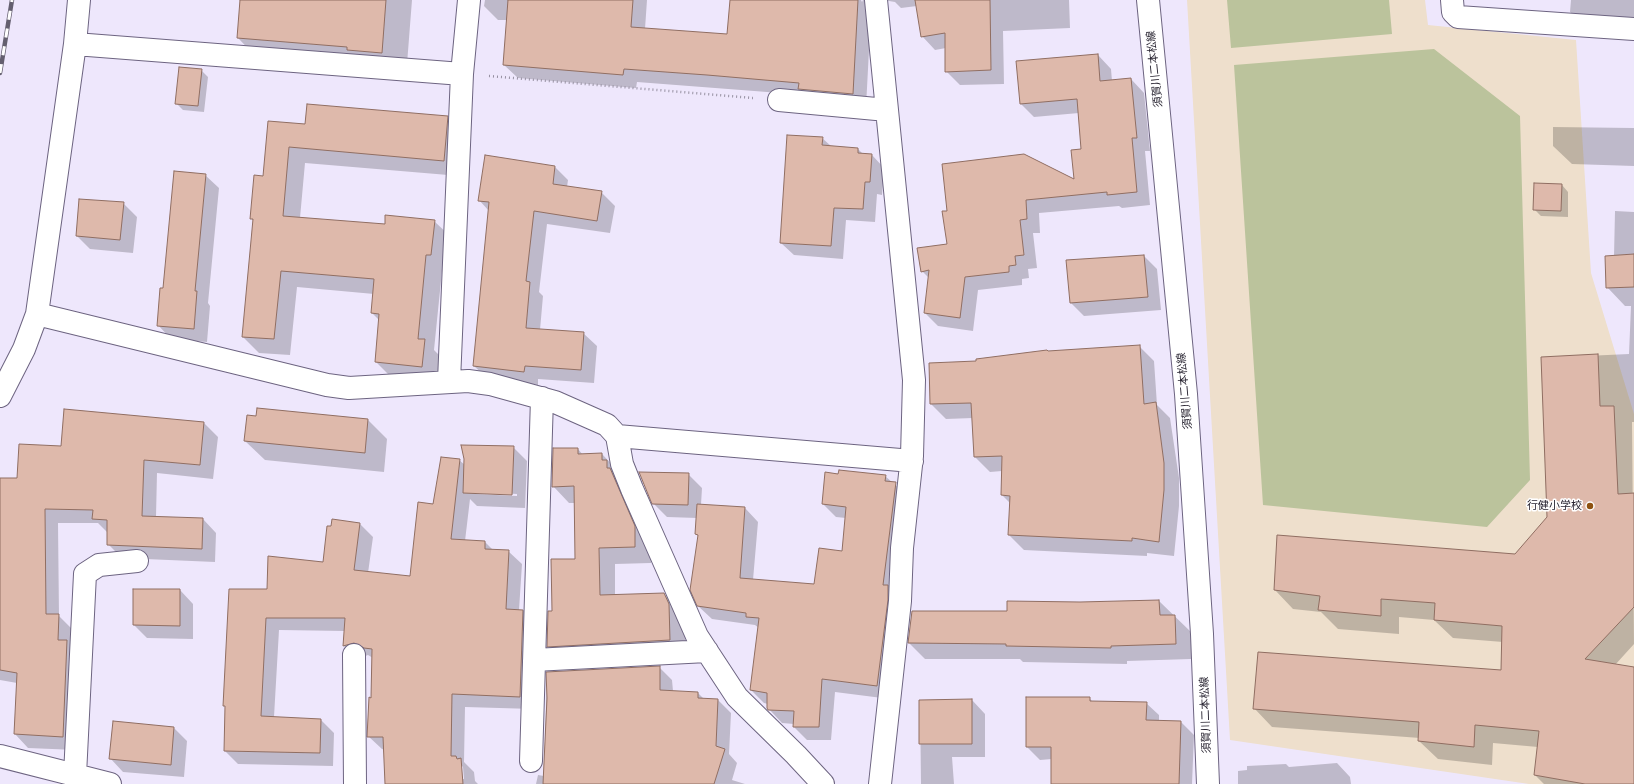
<!DOCTYPE html>
<html>
<head>
<meta charset="utf-8">
<style>
	body { margin:0 }
	canvas { display:block; background:#eee7fc }
</style>
</head>
<body>
<canvas width="1634" height="784"></canvas>
<script>
const context = document.querySelector('canvas').getContext('2d');
context.lineJoin = 'round';
function fill(path, color) { context.fillStyle = color; context.fill(path, 'evenodd'); }
const toPath = rows => new Path2D(rows.map(r => 'M' + r).join(''));
function trace(path, color, width, dash) { context.strokeStyle = color; context.lineWidth = width; context.lineCap = dash ? 'butt' : 'round'; context.setLineDash(dash || []); context.stroke(path); }
function drawText(font, color, halo, rows, align = 'center') {
  context.font = font + ' Helvetica,"Noto Sans JP",sans-serif'; context.lineWidth = 3; context.setLineDash([]); context.textBaseline = 'middle'; context.strokeStyle = halo; context.fillStyle = color; for (const [text, x, y, turn = 0] of rows) {
    context.save(); context.translate(x, y); context.rotate((+turn || 0) * Math.PI / 180); context.textAlign = isNaN(turn) ? turn : align; if (halo) context.strokeText(text, 0, 0); context.fillText(text, 0, 0); context.restore();
  }
}
fill(toPath([
	[1187,0,1425,0,1428,25,1576,40,1591,273,1634,414,1634,784,1529,784,1230,740]
]), '#eedfcc');
fill(toPath([
	[1227,0,1389,0,1392,34,1231,48],
	[1434,49,1520,116,1530,480,1487,527,1263,505,1234,65]
]), '#bbc39c');
fill(toPath([
	[241,0,412,0,406,77,262,63,238,38],
	[485,0,647,0,645,29,728,35,731,0,861,0,862,2,863,0,1069,0,1070,28,1003,31,1004,84,960,85,946,71,946,48,935,50,922,36,917,6,901,8,895,2,889,1,882,3,870,31,866,107,806,95,637,82,636,88,518,78,504,65,508,20,498,20,484,6],
	[1571,0,1634,0,1634,18,1627,17,1626,28,1584,25,1570,12],
	[1098,55,1111,69,1112,81,1131,79,1144,93,1150,151,1145,151,1150,205,1122,208,1119,206,1039,213,1040,233,1033,233,1037,268,1028,269,1029,278,1022,279,1022,285,978,290,973,331,938,326,925,313,929,278,922,271,948,245,943,212,1075,181,1082,150,1079,113,1034,117,1020,103],
	[201,70,208,77,204,112,183,110,176,103],
	[447,117,463,133,460,176,305,163,300,218,385,225,434,221,451,237,447,271,442,271,434,350,441,357,438,383,392,378,376,362,380,321,372,313,374,294,297,287,290,355,259,353,243,337,254,222,251,218,264,177,306,125],
	[1553,127,1634,128,1634,166,1572,164,1553,146],
	[822,138,831,146,858,149,864,155,872,155,884,168,882,195,877,194,875,222,846,220,843,259,794,255,781,243],
	[486,156,555,167,568,180,567,187,601,192,615,206,610,233,547,224,539,292,543,296,540,330,583,333,597,346,594,383,538,379,538,385,488,379,474,366,489,211,479,200],
	[205,175,219,188,208,303,210,306,207,342,171,339,158,325,164,289],
	[1562,185,1568,192,1568,217,1541,216,1534,209],
	[123,203,137,217,133,253,90,249,77,236],
	[1615,211,1634,212,1634,422,1632,422,1634,644,1615,665,1634,668,1634,784,1544,784,1535,775,1538,747,1493,743,1492,765,1438,759,1419,741,1420,738,1272,727,1254,708,1501,671,1503,642,1453,638,1434,620,1399,617,1399,634,1338,629,1321,612,1293,609,1275,590,1278,536,1516,555,1548,517,1542,358,1629,354,1631,306,1625,306,1607,287,1614,256],
	[1144,256,1157,269,1161,310,1084,316,1071,303],
	[1139,346,1154,361,1157,405,1170,418,1179,478,1179,506,1174,556,1147,553,1147,556,1024,550,1009,535,1011,504,1002,495,1002,471,990,472,975,457,973,418,946,419,931,404,930,364,978,362,1049,352],
	[65,410,204,423,218,437,213,479,157,473,156,517,203,519,216,533,215,562,122,558,108,544,107,532,98,523,58,523,59,616,72,629,76,750,28,748,15,734,17,683,0,680,0,479,18,479,61,448],
	[368,420,387,439,384,472,265,460,245,441],
	[513,447,527,461,525,508,477,506,470,499,465,541,485,542,493,550,508,551,522,564,519,610,523,610,536,624,533,709,465,707,464,762,474,772,475,781,478,784,386,784,385,750,382,749,368,736,372,699,373,658,368,655,358,659,344,646,345,631,279,630,274,717,321,720,334,733,333,766,238,764,225,751,226,708,224,705,268,590,323,563,360,524,373,537,368,573,411,577,434,505,459,460,465,465],
	[476,492,517,494,517,496,476,494],
	[461,765,463,767,464,779,462,779],
	[578,449,583,455,602,454,618,471,651,543,651,563,615,564,615,595,664,594,681,611,685,622,686,657,564,663,548,646,553,612,576,560,575,503,569,503,553,486],
	[688,474,702,488,701,505,745,508,758,522,753,580,815,585,843,552,846,518,836,517,823,504,839,475,885,476,908,496,890,699,835,692,831,740,807,740,794,727,794,724,782,723,768,708,768,704,764,703,751,690,759,628,755,625,712,619,698,606,698,536,696,534,697,518,667,517,653,503],
	[134,590,180,590,193,604,193,639,147,638,134,625],
	[1159,601,1191,632,1191,659,1127,661,1127,664,1023,662,1020,659,925,659,909,643,912,612,1007,612,1080,603],
	[659,667,672,680,673,691,698,693,705,700,718,700,731,713,729,754,737,763,732,780,745,784,536,784,538,775,544,776,547,673],
	[1089,698,1093,702,1146,703,1159,715,1159,721,1181,722,1194,735,1192,784,1052,784,1052,759,1040,760,1027,747],
	[972,700,985,714,985,757,952,757,954,784,921,784,920,701],
	[174,728,187,741,184,777,123,772,110,758],
	[1337,763,1350,777,1351,784,1238,784,1238,771,1247,770,1247,766,1286,764,1289,767]
]), '#0003');
const building = toPath([
	[240,0,386,0,382,53,347,50,347,47,237,38,240,0],
	[508,0,633,0,631,27,727,34,730,0,858,0,853,94,798,89,799,83,707,75,624,69,623,75,503,65,508,0],
	[915,0,990,0,991,70,945,72,945,33,921,37,915,0],
	[1098,54,1100,81,1131,78,1137,138,1132,138,1137,192,1107,195,1107,192,1026,200,1027,219,1020,220,1024,255,1015,256,1016,265,1009,266,1009,272,965,277,960,318,924,313,929,270,921,272,917,248,947,244,942,211,947,211,942,164,1024,154,1074,179,1071,150,1081,149,1077,99,1020,104,1016,61,1098,54],
	[179,67,202,69,198,106,175,104,179,67],
	[307,104,448,116,444,161,289,147,283,216,385,224,385,215,435,220,431,255,426,255,418,339,425,339,422,367,375,362,379,314,371,313,374,279,281,271,274,339,242,337,253,219,250,219,254,175,263,176,268,121,305,124,307,104],
	[787,135,823,137,822,145,858,148,858,153,872,154,870,182,865,182,863,209,834,208,831,246,780,243,787,135],
	[485,155,555,166,553,184,602,191,597,221,534,211,526,281,530,282,526,328,584,332,581,370,525,366,524,372,473,366,489,202,478,201,485,155],
	[174,171,206,174,195,291,197,291,194,329,157,326,160,288,163,288,174,171],
	[1534,183,1562,184,1561,211,1533,210,1534,183],
	[79,199,124,202,120,240,76,236,79,199],
	[1634,254,1634,287,1606,288,1605,256,1634,254],
	[1144,255,1148,297,1070,303,1066,260,1144,255],
	[1140,345,1144,404,1156,402,1164,463,1164,490,1159,542,1132,538,1132,541,1008,535,1010,496,1001,495,1002,456,974,457,971,403,930,404,929,363,976,361,976,359,1047,350,1048,351,1140,345],
	[1598,354,1600,406,1614,406,1618,494,1634,493,1634,607,1585,659,1634,667,1634,784,1585,784,1534,775,1539,731,1475,725,1474,747,1418,741,1419,722,1253,709,1258,652,1501,670,1502,626,1434,620,1435,603,1381,599,1381,616,1318,610,1320,596,1274,590,1277,535,1515,554,1547,517,1541,357,1598,354],
	[257,408,368,419,365,453,244,441,247,415,256,416,257,408],
	[64,409,204,422,200,465,144,460,142,516,203,518,202,549,107,545,107,520,92,519,93,510,45,509,46,614,59,614,58,640,67,640,63,737,14,734,17,673,0,670,0,478,17,478,19,444,61,446,64,409],
	[461,445,514,446,512,495,463,493,464,459,461,445],
	[553,448,578,448,578,454,602,453,602,460,607,460,607,468,610,468,635,526,635,547,599,548,600,595,664,593,669,604,670,640,547,647,548,611,552,611,551,559,575,559,574,486,552,487,553,448],
	[441,457,460,459,451,539,485,541,485,549,509,550,506,609,523,610,520,697,452,694,451,756,456,756,457,759,461,758,463,784,385,784,383,737,367,737,369,697,371,698,372,649,364,648,354,643,343,646,345,618,266,618,261,716,321,719,320,753,224,751,225,706,223,706,229,589,267,589,268,556,323,562,327,526,331,526,332,519,360,523,354,570,410,576,418,502,433,504,441,457],
	[839,470,886,475,885,481,896,482,883,585,888,585,888,600,877,686,822,679,819,727,793,727,794,711,768,710,767,708,767,693,750,690,759,618,746,617,746,613,697,606,690,590,698,535,695,534,697,504,745,507,740,578,814,584,819,548,842,551,846,507,822,504,825,472,838,474,839,470],
	[639,472,689,473,688,505,652,504,639,472],
	[133,589,180,589,180,626,133,625,133,589],
	[1159,600,1160,615,1175,615,1176,644,1111,646,1111,648,1006,646,1006,644,908,643,912,611,1007,611,1007,601,1080,602,1159,600],
	[660,666,660,690,698,692,698,698,718,699,716,746,725,749,714,784,543,784,547,698,546,672,660,666],
	[1026,697,1090,697,1090,701,1147,702,1146,720,1181,721,1179,784,1051,784,1051,747,1026,747,1026,697],
	[972,699,972,744,919,744,919,700,972,699],
	[113,721,174,727,171,765,109,759,113,721]
]);
fill(building, '#deb9ab');
trace(building, '#906e62', 1);
const street = toPath([
	[876,0,914,380,912,456,902,548,900,601,880,784],
	[1452,0,1453,12,1458,17,1634,29],
	[75,44,462,74],
	[779,100,887,110],
	[37,314,327,385,349,388,468,381,490,384,555,402,607,425,617,436,622,464,632,489,697,636,737,697,796,755,823,784],
	[449,381,462,74,469,0],
	[0,396,24,349,37,314,75,44,79,0],
	[617,436,912,461],
	[354,655,355,784],
	[534,660,707,651],
	[0,756,110,784],
	[531,761,542,398],
	[75,775,85,574,99,565,137,561]
]);
const secondary = toPath([
	[1148,0,1186,394,1202,634,1208,784]
]);
trace(street, '#6d6481', 24);
trace(secondary, '#6d6481', 24);
trace(toPath([
	[489,76,753,98]
]), '#9690a1', 2.5, [1, 3]);
trace(street, '#fff', 22);
trace(secondary, '#fff', 22);
const rail = toPath([
	[0,73,12,0]
]);
trace(rail, '#645f6f', 4.5);
trace(rail, '#fff', 3, [9]);
for (const [x, y, r, color] of [
	[1590,506,4,"#8e5211"]
]) { const dot = new Path2D(); dot.arc(x, y, r, 0, 2 * Math.PI); context.fillStyle = color; context.fill(dot); trace(dot, '#fff', 1.5); }
drawText('11px', '#282431', '#fff', [
	["須賀川二本松線",1155,69,-96],
	["須賀川二本松線",1185,391,-95],
	["須賀川二本松線",1206,715,-92]
]);
drawText('11px', '#282431', '#fff', [
	["行健小学校",1582,506]
], 'right');
</script>
</body>
</html>
